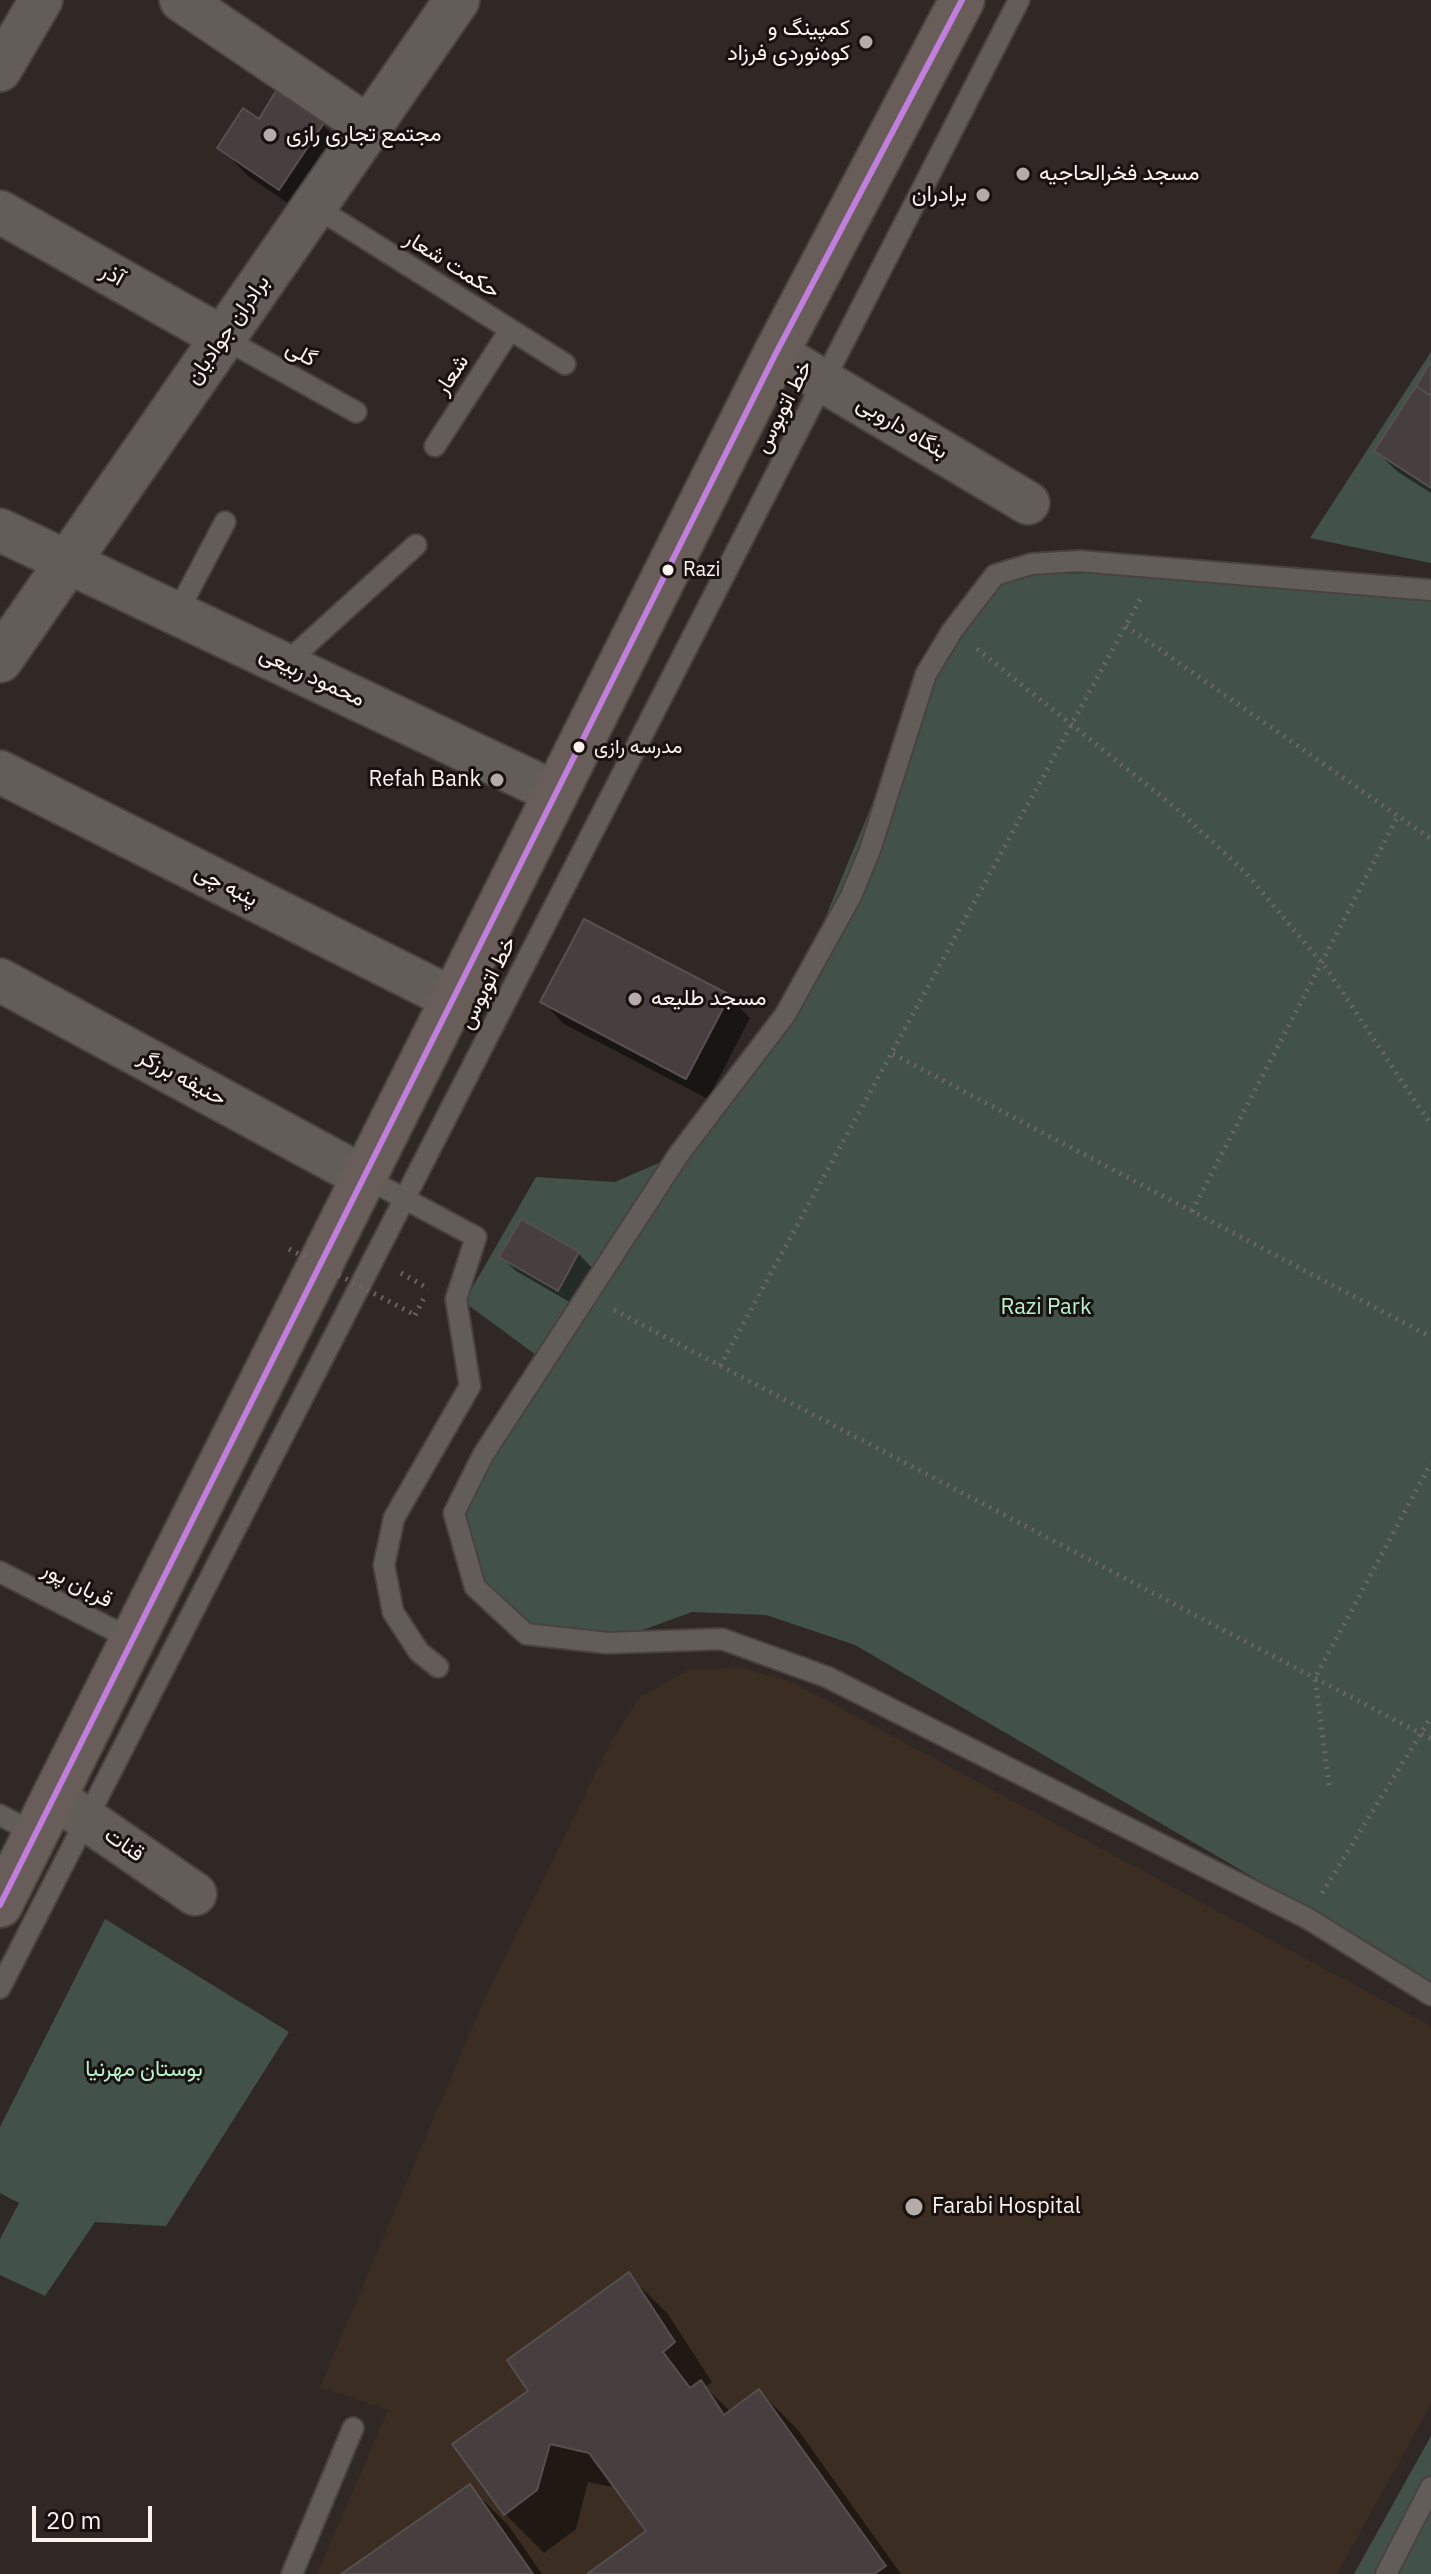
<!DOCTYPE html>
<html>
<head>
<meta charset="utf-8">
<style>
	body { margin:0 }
	#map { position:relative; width:1431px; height:2574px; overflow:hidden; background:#302825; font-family:"IBM Plex Sans",sans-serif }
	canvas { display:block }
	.scale { position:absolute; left:32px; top:2506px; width:120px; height:36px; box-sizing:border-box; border:4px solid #fcf2ee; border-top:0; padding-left:10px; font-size:24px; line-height:28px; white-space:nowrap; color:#fcf2ee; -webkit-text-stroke:6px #17110f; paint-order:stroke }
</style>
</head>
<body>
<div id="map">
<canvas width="1431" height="2574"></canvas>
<div class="scale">20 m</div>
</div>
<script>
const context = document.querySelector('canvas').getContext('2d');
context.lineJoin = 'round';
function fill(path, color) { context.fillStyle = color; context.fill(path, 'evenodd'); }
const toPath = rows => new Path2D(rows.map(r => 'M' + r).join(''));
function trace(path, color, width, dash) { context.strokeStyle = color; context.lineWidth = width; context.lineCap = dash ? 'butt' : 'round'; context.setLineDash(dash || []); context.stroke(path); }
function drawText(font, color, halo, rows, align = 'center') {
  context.font = font + ' "IBM Plex Sans",Vazirmatn,sans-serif'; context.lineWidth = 6; context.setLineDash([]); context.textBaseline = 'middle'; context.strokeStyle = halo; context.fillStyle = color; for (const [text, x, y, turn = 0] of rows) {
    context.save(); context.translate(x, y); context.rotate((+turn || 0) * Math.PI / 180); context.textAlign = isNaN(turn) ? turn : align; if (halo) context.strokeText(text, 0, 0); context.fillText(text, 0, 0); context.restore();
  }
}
fill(toPath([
	[742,1668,792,1682,1431,2026,1431,2404,1337,2574,317,2574,388,2410,320,2387,482,2004,611,1742,639,1698,688,1670]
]), '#3c2d23');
fill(toPath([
	[1431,352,1431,563,1310,538],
	[1204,571,1431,590,1431,1981,855,1645,766,1615,692,1612,607,1643,526,1634,475,1587,454,1513,536,1355,464,1302,536,1177,615,1182,679,1154,785,1015,926,674,995,575],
	[105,1919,289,2032,166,2226,95,2222,45,2296,0,2275,0,2239,19,2203,0,2193,0,2127],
	[1431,2436,1431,2574,1354,2574]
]), '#435248');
fill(toPath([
	[259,122,322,124,351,153,308,217,248,176,220,147],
	[1431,365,1431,493,1398,472,1376,451],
	[729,997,750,1018,708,1099,564,1024,543,1002],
	[578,1253,592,1268,573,1304,516,1271,501,1257],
	[628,2275,667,2313,712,2382,705,2387,731,2412,759,2391,798,2430,901,2574,590,2574,648,2531,617,2488,588,2482,576,2529,544,2553,505,2514,454,2444,531,2391],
	[469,2486,508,2525,542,2574,344,2574]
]), '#0007');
const building = toPath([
	[276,91,324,123,279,190,217,148,243,108,259,119,276,91],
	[1431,361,1431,396,1416,386,1431,361],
	[1416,386,1431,396,1431,488,1374,451,1416,386],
	[584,919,730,995,686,1079,540,1002,584,919],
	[521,1219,579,1252,558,1291,499,1257,521,1219],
	[629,2272,675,2342,663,2352,690,2388,701,2380,724,2415,759,2389,886,2566,874,2574,587,2574,646,2531,589,2453,550,2444,537,2490,504,2515,452,2444,528,2391,507,2360,629,2272],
	[470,2484,533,2574,341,2574,470,2484]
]);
fill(building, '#463e3f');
trace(building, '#56504f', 2);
const lane = toPath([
	[314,206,565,364],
	[223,338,356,412],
	[435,446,510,330],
	[1431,590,1079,561,1031,564,995,575,952,631,926,674,870,850,851,896,785,1015,679,1154,483,1455,454,1513,475,1587,526,1634,607,1643,722,1639,827,1677,1307,1918,1431,1995],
	[177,613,225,522],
	[285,664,416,545],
	[364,1177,476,1237,456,1299,470,1386,394,1518,384,1565,393,1612,419,1652,438,1667],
	[0,1572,133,1640],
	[0,1815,36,1834],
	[0,1988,1019,0],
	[292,2574,353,2428],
	[1386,2574,1431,2487]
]);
const street = toPath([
	[181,0,369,127],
	[0,70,41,0],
	[0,212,223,338],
	[776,353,1028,503],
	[0,530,556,793],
	[0,772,453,999],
	[0,980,364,1177],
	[54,1797,195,1894]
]);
const secondary = toPath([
	[0,660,457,0]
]);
const primary = toPath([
	[0,1905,776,353,962,0]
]);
trace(lane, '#49433f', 24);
trace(street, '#49433f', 46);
trace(secondary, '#49433f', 48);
trace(primary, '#49433f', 48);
trace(toPath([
	[1126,626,1431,839],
	[977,649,1177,809,1246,873,1327,969,1431,1125],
	[893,1054,1431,1337],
	[1192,1211,1398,816],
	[401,1273,429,1289],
	[614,1310,1431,1739],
	[415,1315,424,1298],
	[720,1366,1142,596],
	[1329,1785,1315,1678,1431,1463],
	[1322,1893,1431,1717]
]), '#6c6663', 5, [2, 6]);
trace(lane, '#635d5a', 20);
trace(street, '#635d5a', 42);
trace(secondary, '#635d5a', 44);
trace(primary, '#685d59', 44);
trace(toPath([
	[289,1249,415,1315]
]), '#6c6663', 5, [2, 6]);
trace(toPath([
	[0,1905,776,353,962,0]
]), '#c07fdc', 6);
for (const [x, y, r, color] of [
	[866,42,8,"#b5aba8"],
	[270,135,8,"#b5aba8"],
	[1023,174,8,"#b5aba8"],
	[983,195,8,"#b5aba8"],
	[668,570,7,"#fcf2ee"],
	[579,747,7,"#fcf2ee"],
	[497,780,8,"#b5aba8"],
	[635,999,8,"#b5aba8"],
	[914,2207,10,"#b5aba8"]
]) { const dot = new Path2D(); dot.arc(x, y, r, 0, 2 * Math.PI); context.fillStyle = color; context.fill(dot); trace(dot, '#17110f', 3); }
drawText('20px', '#fcf2ee', '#17110f', [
	["Razi",683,570],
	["مدرسه رازی",594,747]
], 'left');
drawText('22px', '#fcf2ee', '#17110f', [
	["کمپینگ و",850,29,"right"],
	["کوه‌نوردی فرزاد",850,54,"right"],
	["مجتمع تجاری رازی",286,135],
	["مسجد فخرالحاجیه",1039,174],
	["برادران",967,195,"right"],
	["Refah Bank",481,780,"right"],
	["مسجد طلیعه",651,999],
	["Farabi Hospital",932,2207]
], 'left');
drawText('22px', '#fcf2ee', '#17110f', [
	["حکمت شعار",452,265,32],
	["آذر",112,275,29],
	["برادران جوادیان",228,330,-55],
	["گلی",301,354,29],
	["شعار",452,375,-57],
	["خط اتوبوس",784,407,-63],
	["بنگاه داروبی",902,428,31],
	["محمود ربیعی",312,677,25],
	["پنبه چی",226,886,27],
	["خط اتوبوس",488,983,-63],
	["حنیفه برزگر",182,1078,28],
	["قربان پور",77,1585,27],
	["قنات",124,1845,35]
]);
drawText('22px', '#baf2ce', '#17110f', [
	["Razi Park",1046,1308],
	["بوستان مهرنیا",144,2070]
]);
</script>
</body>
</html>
